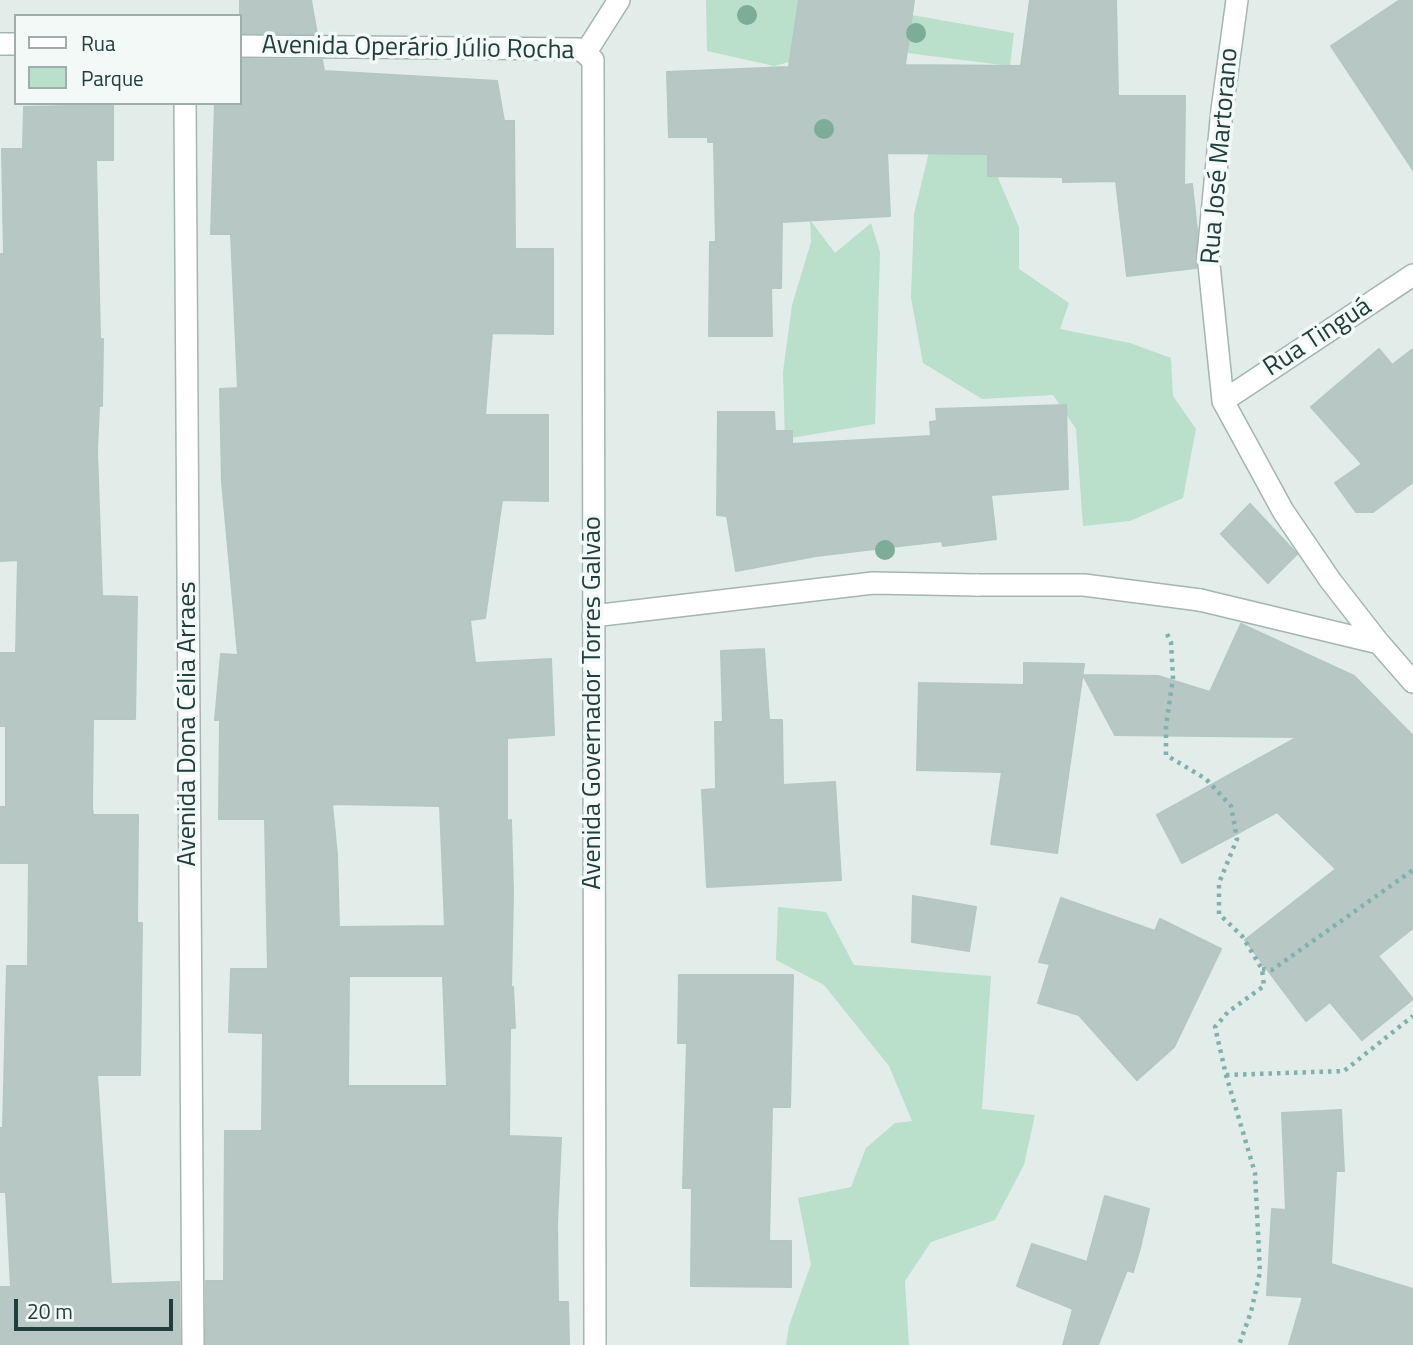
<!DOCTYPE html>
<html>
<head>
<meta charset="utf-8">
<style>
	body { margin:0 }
	#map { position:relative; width:1413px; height:1345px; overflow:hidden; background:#e2edea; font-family:"Titillium Web",sans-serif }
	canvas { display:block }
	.legend { position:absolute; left:14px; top:14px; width:228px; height:91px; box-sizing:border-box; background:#f3f9f7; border:2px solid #9faeac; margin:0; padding:9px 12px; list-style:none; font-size:21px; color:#213e3c }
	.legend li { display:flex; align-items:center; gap:14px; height:35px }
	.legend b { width:35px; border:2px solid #9faeac }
	.scale { position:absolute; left:14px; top:1299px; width:159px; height:32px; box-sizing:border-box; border:4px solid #213e3c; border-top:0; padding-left:9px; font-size:21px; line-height:24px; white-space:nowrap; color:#213e3c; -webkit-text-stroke:5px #f3f9f7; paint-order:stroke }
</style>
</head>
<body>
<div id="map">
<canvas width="1413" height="1345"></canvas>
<ul class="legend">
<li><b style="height:9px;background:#fff"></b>Rua</li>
<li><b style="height:19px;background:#badfcb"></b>Parque</li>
</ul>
<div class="scale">20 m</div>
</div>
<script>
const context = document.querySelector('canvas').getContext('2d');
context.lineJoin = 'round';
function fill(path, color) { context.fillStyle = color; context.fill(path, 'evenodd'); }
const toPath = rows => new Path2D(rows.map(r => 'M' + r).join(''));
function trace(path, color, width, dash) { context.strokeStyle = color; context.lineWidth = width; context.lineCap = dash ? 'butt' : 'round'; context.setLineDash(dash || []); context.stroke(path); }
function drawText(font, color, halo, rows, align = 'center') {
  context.font = font + ' "Titillium Web",sans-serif'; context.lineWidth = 7; context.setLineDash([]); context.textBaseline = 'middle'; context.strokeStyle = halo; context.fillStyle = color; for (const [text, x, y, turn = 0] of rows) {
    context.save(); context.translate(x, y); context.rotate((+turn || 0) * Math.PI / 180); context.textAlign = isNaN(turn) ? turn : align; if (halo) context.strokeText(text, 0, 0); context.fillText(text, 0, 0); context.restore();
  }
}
fill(toPath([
	[706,0,797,0,861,6,1014,33,1010,66,883,50,829,52,774,66,707,51],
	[929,152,987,152,1019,227,1019,269,1069,303,1060,329,1130,343,1171,358,1173,396,1196,429,1183,498,1130,521,1083,526,1076,429,1053,395,982,399,923,363,911,298,914,214],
	[810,220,835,253,871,223,880,252,875,424,785,439,783,372,792,305,811,242],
	[778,907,826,912,854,965,991,976,982,1109,1035,1115,1024,1165,995,1220,931,1242,905,1281,909,1345,786,1345,789,1326,811,1264,798,1198,851,1187,866,1148,895,1123,912,1121,889,1066,824,985,776,960]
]), '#badfcb');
const building = toPath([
	[240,0,311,0,317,34,240,33,240,0],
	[799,0,914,0,905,65,1021,66,1030,0,1116,0,1118,96,1185,96,1184,185,1192,184,1197,230,1196,268,1127,276,1116,181,1063,182,1063,177,988,176,988,154,887,153,890,216,782,222,781,288,771,288,772,336,709,336,710,242,716,242,714,142,708,142,708,137,669,137,667,72,789,67,799,0],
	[1400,0,1413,0,1413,170,1331,46,1400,0],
	[240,59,322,60,324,71,497,81,504,121,514,121,515,249,553,249,553,334,492,333,485,415,548,415,548,501,502,500,485,618,470,620,475,663,551,659,554,735,507,738,507,821,511,820,513,892,511,988,513,987,515,1028,510,1028,509,1136,561,1138,557,1224,558,1302,568,1302,569,1345,206,1345,206,1281,224,1281,225,1131,262,1131,263,1033,229,1032,231,969,268,969,265,819,219,819,220,720,215,720,221,654,238,655,222,482,220,389,238,388,231,234,211,234,215,103,240,103,240,59],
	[332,804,440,806,445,926,339,927,337,855,332,804],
	[349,976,443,976,447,1086,348,1086,349,976],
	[113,105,113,160,96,160,100,339,103,339,102,406,99,406,97,451,102,596,137,597,135,719,93,719,92,808,93,815,138,815,137,923,142,923,140,1075,97,1075,111,1284,179,1282,180,1345,0,1345,0,1287,11,1287,6,1192,0,1192,0,1128,3,1128,7,966,28,966,29,863,0,863,0,807,6,807,6,726,0,726,0,653,16,653,18,560,0,561,0,254,4,254,2,149,23,149,24,107,113,105],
	[1379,349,1392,365,1413,349,1413,482,1373,512,1356,512,1335,483,1362,464,1311,407,1379,349],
	[1066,405,1068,489,991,495,996,539,943,546,942,541,816,556,736,571,727,516,717,515,718,412,774,412,775,431,792,431,792,444,931,436,930,422,937,421,936,409,1066,405],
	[1250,504,1297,554,1268,583,1221,534,1250,504],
	[1241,624,1354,676,1413,736,1413,928,1378,956,1413,999,1362,1040,1330,1002,1306,1021,1245,940,1336,869,1277,812,1182,863,1157,815,1298,737,1115,735,1083,675,1158,676,1210,692,1241,624],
	[764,649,769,720,782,720,783,785,835,782,841,880,707,887,702,790,716,789,715,722,723,722,721,651,764,649],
	[1024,663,1084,664,1057,853,991,844,1002,772,917,770,919,683,1024,685,1024,663],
	[913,896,976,907,969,951,912,942,913,896],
	[1061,898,1155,931,1160,919,1221,949,1174,1047,1137,1080,1079,1015,1038,1003,1050,964,1039,962,1061,898],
	[679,975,793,975,790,1107,772,1107,769,1241,791,1241,791,1287,691,1286,692,1188,683,1188,687,1043,678,1043,679,975],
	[1341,1110,1344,1171,1336,1171,1331,1264,1413,1289,1413,1345,1289,1345,1303,1297,1267,1295,1272,1209,1286,1210,1282,1113,1341,1110],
	[1105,1196,1149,1209,1140,1248,1133,1272,1127,1270,1098,1345,1063,1345,1073,1309,1017,1286,1032,1244,1087,1262,1105,1196]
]);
fill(building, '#b7c8c4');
trace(building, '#b4c7c3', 2);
const pedestrian = toPath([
	[977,585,1084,585,1200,600]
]);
const minor = toPath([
	[1237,0,1222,110,1208,255,1223,401,1283,511,1330,580,1379,643,1413,682],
	[0,44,16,44],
	[240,46,580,49,593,60,595,1345],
	[586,52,619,0],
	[185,103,193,1345],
	[1223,401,1413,275],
	[1200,600,1379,643],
	[593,616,873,583,977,585]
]);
trace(pedestrian, '#a4b5b2', 24);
trace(minor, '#a4b5b2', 24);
trace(toPath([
	[1167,634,1171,642,1173,678,1166,726,1166,755,1206,779,1231,806,1237,839,1219,883,1219,914,1242,936,1262,969,1264,986,1228,1012,1215,1027,1226,1075,1255,1173,1260,1272,1251,1312,1239,1345],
	[1262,969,1272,970,1413,870],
	[1226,1075,1344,1071,1413,1016]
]), '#81b1ac', 4.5, [3.5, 5]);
trace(pedestrian, '#fff', 21);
trace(minor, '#fff', 21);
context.fillStyle = '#7dac99';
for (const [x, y] of [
	[747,15],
	[916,33],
	[824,129],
	[885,550]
]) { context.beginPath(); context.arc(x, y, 10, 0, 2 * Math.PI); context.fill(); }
drawText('26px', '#213e3c', '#f3f9f7', [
	["Avenida Operário Júlio Rocha",418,49,1],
	["Rua José Martorano",1221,156,-85],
	["Rua Tinguá",1318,338,-33],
	["Avenida Governador Torres Galvão",594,703,-90],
	["Avenida Dona Célia Arraes",189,724,-90]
]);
</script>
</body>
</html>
